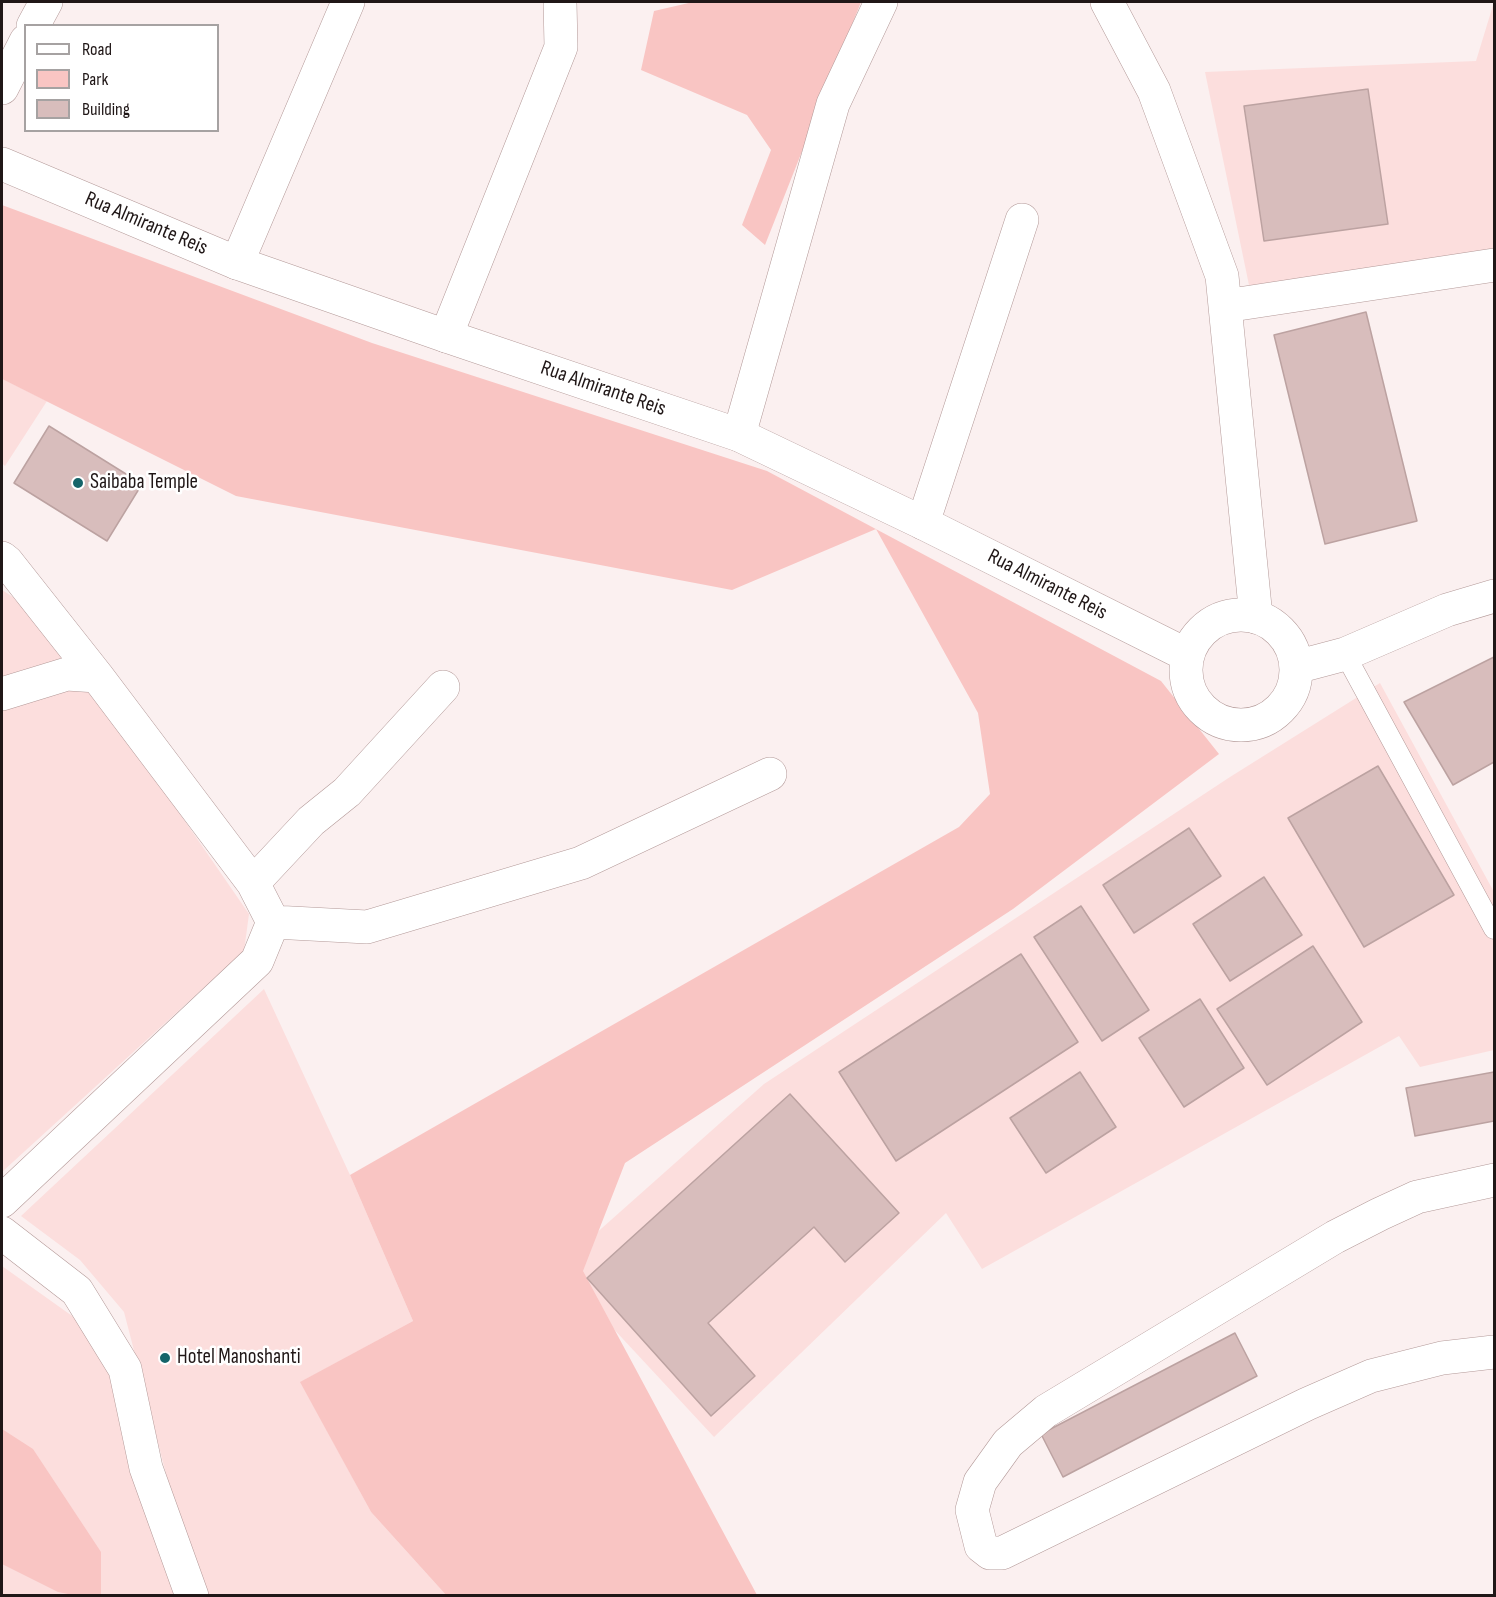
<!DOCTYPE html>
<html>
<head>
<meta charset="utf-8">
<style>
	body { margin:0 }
	#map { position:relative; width:1496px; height:1597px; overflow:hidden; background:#fbf0f0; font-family:"Sofia Sans Condensed",sans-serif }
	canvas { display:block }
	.frame { position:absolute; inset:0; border:3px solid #201717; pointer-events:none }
	.legend { position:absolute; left:24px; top:24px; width:195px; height:108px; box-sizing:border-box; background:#fff; border:2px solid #a6a2a2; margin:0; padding:8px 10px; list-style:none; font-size:18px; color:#201717 }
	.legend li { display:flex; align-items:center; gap:12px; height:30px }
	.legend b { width:30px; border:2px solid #a6a2a2 }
</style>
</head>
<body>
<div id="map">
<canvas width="1496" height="1597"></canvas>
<div class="frame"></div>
<ul class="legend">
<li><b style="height:8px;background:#fff"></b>Road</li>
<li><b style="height:16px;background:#f9c5c3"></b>Park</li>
<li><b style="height:16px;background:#d8bdbc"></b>Building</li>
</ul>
</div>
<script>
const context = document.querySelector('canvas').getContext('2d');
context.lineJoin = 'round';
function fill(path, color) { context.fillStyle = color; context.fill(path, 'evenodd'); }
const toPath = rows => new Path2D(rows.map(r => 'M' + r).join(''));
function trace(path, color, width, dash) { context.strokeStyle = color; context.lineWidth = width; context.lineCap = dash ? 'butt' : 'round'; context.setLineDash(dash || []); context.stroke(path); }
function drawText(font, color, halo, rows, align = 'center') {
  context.font = font + ' "Sofia Sans Condensed",sans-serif'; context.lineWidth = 5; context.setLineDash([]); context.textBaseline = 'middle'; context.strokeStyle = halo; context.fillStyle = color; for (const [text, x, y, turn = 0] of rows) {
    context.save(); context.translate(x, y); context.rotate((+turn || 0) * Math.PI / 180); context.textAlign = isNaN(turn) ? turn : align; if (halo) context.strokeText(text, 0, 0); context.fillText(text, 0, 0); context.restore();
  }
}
fill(toPath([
	[1494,2,1494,251,1250,290,1205,72,1476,61],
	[2,379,47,401,5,466,2,463],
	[2,590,13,597,100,698,249,914,244,951,2,1172],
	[1380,683,1494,892,1494,1050,1420,1067,1399,1036,982,1269,946,1213,714,1437,557,1268,764,1084,1230,777],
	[264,989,350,1175,413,1321,301,1382,371,1512,446,1595,203,1595,195,1585,124,1312,80,1260,21,1216],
	[2,1266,82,1323,121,1381,181,1595,2,1595]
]), '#fcdedd');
fill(toPath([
	[693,2,861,2,765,245,742,225,771,150,747,115,641,70,654,11],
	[2,205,372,343,767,471,1161,681,1219,754,1013,909,625,1163,583,1271,757,1595,446,1595,371,1512,300,1382,413,1321,350,1175,959,827,990,794,978,713,876,529,732,590,236,496,2,379],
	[2,1429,33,1449,101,1552,101,1595,73,1595,58,1592,2,1564]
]), '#f9c5c3');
const building = toPath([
	[1368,89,1388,224,1264,241,1244,106,1368,89],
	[1366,312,1417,521,1325,544,1274,335,1366,312],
	[49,426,142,484,107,541,14,483,49,426],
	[1494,657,1494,762,1453,785,1404,702,1494,657],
	[1378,766,1454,895,1364,947,1288,818,1378,766],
	[1189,828,1221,876,1134,933,1103,885,1189,828],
	[1264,877,1302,935,1230,981,1193,924,1264,877],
	[1081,906,1149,1010,1102,1041,1034,937,1081,906],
	[1313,946,1362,1022,1267,1085,1217,1009,1313,946],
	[1021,954,1078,1042,896,1161,839,1072,1021,954],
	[1200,999,1244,1068,1184,1107,1139,1038,1200,999],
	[1080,1072,1116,1127,1046,1173,1010,1118,1080,1072],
	[1494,1072,1494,1121,1415,1136,1406,1088,1494,1072],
	[790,1094,899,1213,845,1262,814,1227,708,1323,755,1376,711,1416,587,1278,790,1094],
	[1235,1333,1257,1376,1063,1477,1041,1434,1235,1333]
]);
fill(building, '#d8bdbc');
trace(building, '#bca2a1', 1.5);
const service = toPath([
	[1345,654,1494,929]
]);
const minor = toPath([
	[33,26,46,2],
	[2,88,26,41],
	[237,263,348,2],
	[446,336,561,47,560,2],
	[739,435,833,104,881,2],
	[923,523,1022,220],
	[2,558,7,562,97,676],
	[2,694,67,674,97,676,253,883,273,922,257,961,2,1201],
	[253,883,311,821,347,792,443,687],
	[273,922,367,927,581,863,770,774],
	[1494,1180,1417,1197,1380,1214,1335,1237,1046,1411,1008,1443,980,1482,972,1510,981,1546,990,1553,1002,1553,1307,1404,1371,1376,1442,1358,1494,1352]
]);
const tertiary = toPath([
	[1107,2,1154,91,1222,276,1256,617],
	[1225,306,1494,265],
	[2,1233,77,1291,125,1369,146,1468,192,1596]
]);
const secondary = toPath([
	[2,164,237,263,446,336,739,435,923,523,1187,655],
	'1186 670a55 55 0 1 1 110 0a55 55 0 1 1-110 0Z',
	[1296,667,1345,654,1447,610,1494,596]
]);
trace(service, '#b39998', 21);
trace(minor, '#b39998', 34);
trace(tertiary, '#b39998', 34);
trace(secondary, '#b39998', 34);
trace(service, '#fff', 20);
trace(minor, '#fff', 33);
trace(tertiary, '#fff', 33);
trace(secondary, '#fff', 33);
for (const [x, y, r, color] of [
	[78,483,6,"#156469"],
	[165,1358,6,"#156469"]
]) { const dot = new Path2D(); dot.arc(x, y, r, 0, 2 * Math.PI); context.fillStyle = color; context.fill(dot); trace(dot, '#fff', 2); }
drawText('21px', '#201717', '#fff', [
	["Rua Almirante Reis",146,224,23],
	["Rua Almirante Reis",603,389,19],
	["Rua Almirante Reis",1047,585,27]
]);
drawText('21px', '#201717', '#fff', [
	["Saibaba Temple",90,483],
	["Hotel Manoshanti",177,1358]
], 'left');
</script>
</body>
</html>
